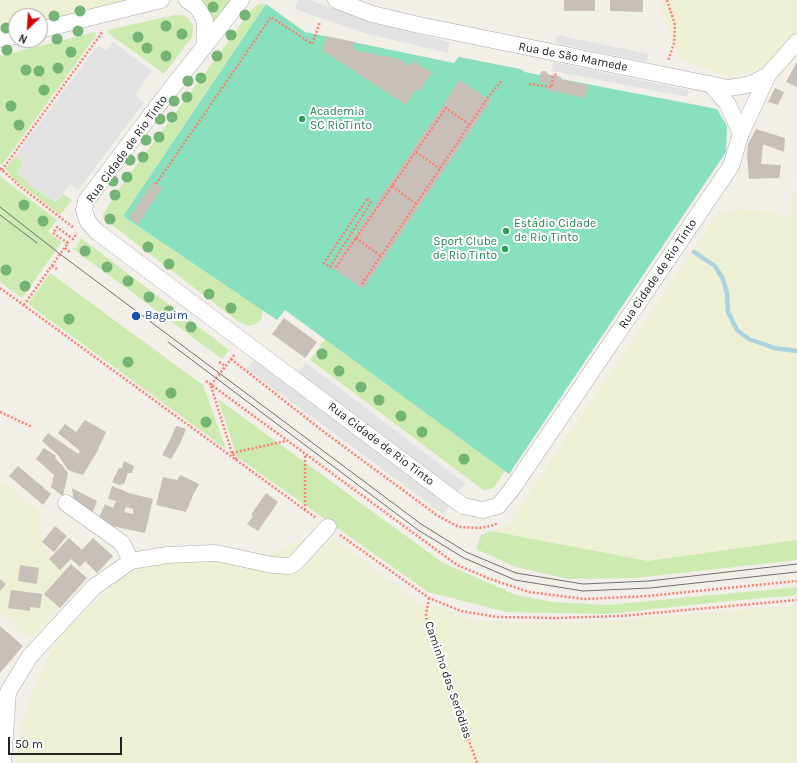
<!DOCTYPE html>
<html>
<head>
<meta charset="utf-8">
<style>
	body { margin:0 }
	#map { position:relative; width:797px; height:763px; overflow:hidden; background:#f2efe9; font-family:Karla,sans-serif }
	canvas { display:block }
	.north { position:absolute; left:8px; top:8px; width:40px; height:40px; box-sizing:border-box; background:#fff; border:1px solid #a7a7a7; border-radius:50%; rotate:205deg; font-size:11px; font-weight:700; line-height:16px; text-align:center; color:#222 }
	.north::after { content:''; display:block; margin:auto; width:14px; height:18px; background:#d40000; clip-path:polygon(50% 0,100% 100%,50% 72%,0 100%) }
	.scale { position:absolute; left:8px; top:737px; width:114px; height:18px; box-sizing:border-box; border:2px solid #222; border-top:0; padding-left:5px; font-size:12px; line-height:14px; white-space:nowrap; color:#222; -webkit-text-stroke:3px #fff; paint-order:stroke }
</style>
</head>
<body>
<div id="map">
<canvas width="797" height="763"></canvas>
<div class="north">N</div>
<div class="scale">50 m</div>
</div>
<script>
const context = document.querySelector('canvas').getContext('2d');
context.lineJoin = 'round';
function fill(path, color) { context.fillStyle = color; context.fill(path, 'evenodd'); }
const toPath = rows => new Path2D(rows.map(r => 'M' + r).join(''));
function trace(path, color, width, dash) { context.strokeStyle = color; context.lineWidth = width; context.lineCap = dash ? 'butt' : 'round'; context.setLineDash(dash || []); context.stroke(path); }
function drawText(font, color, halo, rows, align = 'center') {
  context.font = font + ' Karla,sans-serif'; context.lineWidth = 4; context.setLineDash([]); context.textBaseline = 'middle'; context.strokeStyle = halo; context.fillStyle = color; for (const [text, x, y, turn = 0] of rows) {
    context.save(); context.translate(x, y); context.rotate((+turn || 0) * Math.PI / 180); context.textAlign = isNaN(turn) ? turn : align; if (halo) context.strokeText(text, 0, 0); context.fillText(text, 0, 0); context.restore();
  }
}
fill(toPath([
	[0,0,155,0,40,24,40,16,16,16,16,29,0,33],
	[658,0,797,0,797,36,778,60,752,72,729,76,679,59],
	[797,170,797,540,649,561,491,531,509,523,720,209,729,213,732,209,768,211,790,218],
	[0,480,38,510,44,547,84,584,54,613,30,640,0,611],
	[323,530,432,612,434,612,434,605,477,621,591,622,797,605,797,763,609,763,608,759,589,763,17,763,23,718,41,671,62,633,123,576,167,558,258,559]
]), '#eef0d5');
fill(toPath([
	[206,0,231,0,212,23,200,1],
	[259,4,266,4,123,216,263,310,261,320,256,324,248,326,239,322,104,219,103,214,121,186,253,8],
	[175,15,182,15,188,18,193,26,193,31,192,37,164,74,108,33,108,30],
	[95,32,96,36,2,165,0,163,0,56],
	[15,156,23,163,17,172,31,186,56,202,63,194,72,200,60,215,15,180,5,169],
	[0,176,57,220,48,232,62,242,22,298,0,282],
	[81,238,229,350,222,359,72,248,76,248],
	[50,273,203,385,226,449,28,304],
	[325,339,505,471,495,486,491,489,483,490,310,360],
	[218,399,443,563,516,595,553,602,607,605,797,587,797,595,710,603,608,614,506,612,428,592,237,457],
	[491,531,648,561,797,540,797,560,635,578,568,579,516,567,476,549,481,535]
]), '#cdebb0');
fill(toPath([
	[266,4,305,32,454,63,459,57,520,69,525,72,540,75,541,72,545,71,549,75,561,77,561,79,717,109,727,126,726,152,509,474,285,310,277,320,123,216]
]), '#88e0be');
fill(toPath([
	[298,0,309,0,378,24,449,42,448,53,368,34,295,9],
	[557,35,648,54,647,62,555,43],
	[113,42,152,71,135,95,144,102,78,190,70,184,56,202,30,185,17,172,23,163,15,156,98,45,106,51],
	[553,62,688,90,688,97,552,71],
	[255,359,450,505,443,514,247,369],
	[306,363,465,483,458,492,298,373]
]), '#e2e2e2');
trace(toPath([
	[694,252,715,266,723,279,727,293,728,312,737,330,749,339,774,348,797,351]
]), '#aad3df', 4.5);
fill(toPath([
	[564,0,595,0,595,11,564,11],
	[610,0,643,0,643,12,610,11],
	[326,36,355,42,353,50,399,59,410,66,413,61,432,72,420,91,416,89,406,105,323,51],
	[797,62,797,87,786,82],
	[543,71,545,71,549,75,561,77,560,79,588,85,585,98,547,90,549,84,539,82,541,72],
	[460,80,491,101,363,289,332,268],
	[775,88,784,92,778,105,768,102],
	[756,129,785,138,784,152,763,144,761,164,781,165,779,178,749,179,747,156,748,144],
	[153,182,162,188,138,224,129,218],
	[284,318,317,342,305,358,272,334],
	[85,420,106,432,97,452,83,475,68,470,58,455,42,441,48,433,78,454,80,451,58,433,65,424,76,432],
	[176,426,186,429,180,444,171,459,162,455,170,440],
	[44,448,56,456,55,458,62,465,68,473,63,496,51,487,54,475,36,459],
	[124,461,134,466,132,473,128,473,124,484,119,485,112,482,119,468,122,468],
	[18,466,51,494,43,505,9,476],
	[180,475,199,484,193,495,186,512,156,505,163,477,177,480],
	[112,486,129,493,153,499,145,533,107,525,99,518,105,504,113,508,116,501,108,499],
	[126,507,133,509,133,514,124,512],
	[72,488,97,501,93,512,90,514,74,502],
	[266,493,278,502,258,531,247,524,253,516,251,515],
	[55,526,67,536,54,552,42,542],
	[69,538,82,550,93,538,113,556,97,573,85,561,80,567,71,559,60,570,49,559],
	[71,564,87,578,60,608,44,594],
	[20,565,39,568,37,584,18,581],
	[0,579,6,584,0,591],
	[11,590,42,594,40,608,30,607,30,611,8,608],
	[0,626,23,646,0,673]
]), '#c7bfb8');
const street = toPath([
	[187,0,197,7,205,20,205,46],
	[241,0,162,100,86,201,84,210,88,222,96,231,463,506,483,510,498,506,512,489,731,166,741,133,768,75],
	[336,0,372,14,419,25,728,88,742,86,753,83,768,75,797,42],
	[40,30,161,0],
	[0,39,16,36],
	[710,84,727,103,741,133],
	[66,503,122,543,131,561],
	[3,763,8,692,30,656,94,587,131,561,167,555,216,553,272,565,289,566,295,563,328,527]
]);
trace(street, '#a9a9a9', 17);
trace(toPath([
	[667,0,675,25,674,43,668,61],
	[529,84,552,87,553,76,557,74],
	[416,152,440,169],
	[0,168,22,188,74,228],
	[2,170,101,34,101,30],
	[156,184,271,17,312,44,320,22],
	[392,186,416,204],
	[367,199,371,202,330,267,324,263,367,199],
	[356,238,381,256],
	[65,248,70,252],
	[52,266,57,269],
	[336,267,446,108,470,125],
	[362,284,487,99,502,80],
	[0,288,316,518],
	[24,305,68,243,53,233,57,227,73,239,77,233],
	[231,359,324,432,438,516,459,527,479,528,491,526,498,523],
	[219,362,225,366],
	[206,381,457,565,490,579,529,592,585,599,648,596,797,581],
	[211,385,235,354],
	[211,386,232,453,237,460],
	[0,412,32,427],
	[232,453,286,441],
	[305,510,305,455],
	[340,535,429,598,461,611,497,617,557,618,620,616,797,600],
	[429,598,426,615,428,629,477,763]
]), '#fa8072', 2.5, [2, 2]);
trace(street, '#fff', 16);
trace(toPath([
	[0,207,60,254,421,524,466,552,516,573,583,584,649,581,797,564],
	[0,215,37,243],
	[168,342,418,530,464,558,515,580,583,591,650,588,797,572]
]), '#707070', 1);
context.fillStyle = '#74b475';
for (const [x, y] of [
	[213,7],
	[80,11],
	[245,15],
	[54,16],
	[166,26],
	[6,28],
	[78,31],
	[182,34],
	[231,35],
	[138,37],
	[57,39],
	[147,48],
	[7,50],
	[71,52],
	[166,56],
	[217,56],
	[58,68],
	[26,70],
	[39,71],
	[201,78],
	[188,81],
	[44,90],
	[187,97],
	[174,101],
	[11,106],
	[172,117],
	[160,119],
	[19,125],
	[159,137],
	[146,140],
	[143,157],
	[130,160],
	[127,177],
	[113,181],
	[115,195],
	[24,205],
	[110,219],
	[43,221],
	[148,247],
	[85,251],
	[169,264],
	[107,267],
	[6,270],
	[128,281],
	[25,286],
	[209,294],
	[149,297],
	[231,308],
	[169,311],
	[69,319],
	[191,327],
	[322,354],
	[128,362],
	[339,371],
	[361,387],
	[171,393],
	[379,400],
	[401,416],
	[206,422],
	[422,432],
	[464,459]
]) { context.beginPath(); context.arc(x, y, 5.5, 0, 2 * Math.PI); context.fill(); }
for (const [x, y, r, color] of [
	[302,119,4,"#2e9e5b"],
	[506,231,4,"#2e9e5b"],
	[505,249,4,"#2e9e5b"],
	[136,316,5,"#1a4fb4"]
]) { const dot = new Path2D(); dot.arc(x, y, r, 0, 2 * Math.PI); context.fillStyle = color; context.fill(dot); trace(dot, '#fff', 1.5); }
drawText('12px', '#222', '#fff', [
	["Rua de São Mamede",573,57,11],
	["Rua Cidade de Rio Tinto",127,149,-54],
	["Rua Cidade de Rio Tinto",658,274,-56],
	["Rua Cidade de Rio Tinto",381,444,37],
	["Caminho das Serôdias",448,680,71]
]);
drawText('12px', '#27864d', '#fff', [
	["Academia",310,112],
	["SC RioTinto",310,126],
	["Estádio Cidade",514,224],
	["de Rio Tinto",514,238],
	["Sport Clube",497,242,"right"],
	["de Rio Tinto",497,256,"right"]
], 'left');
drawText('12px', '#164399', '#fff', [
	["Baguim",145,316]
], 'left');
</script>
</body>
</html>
